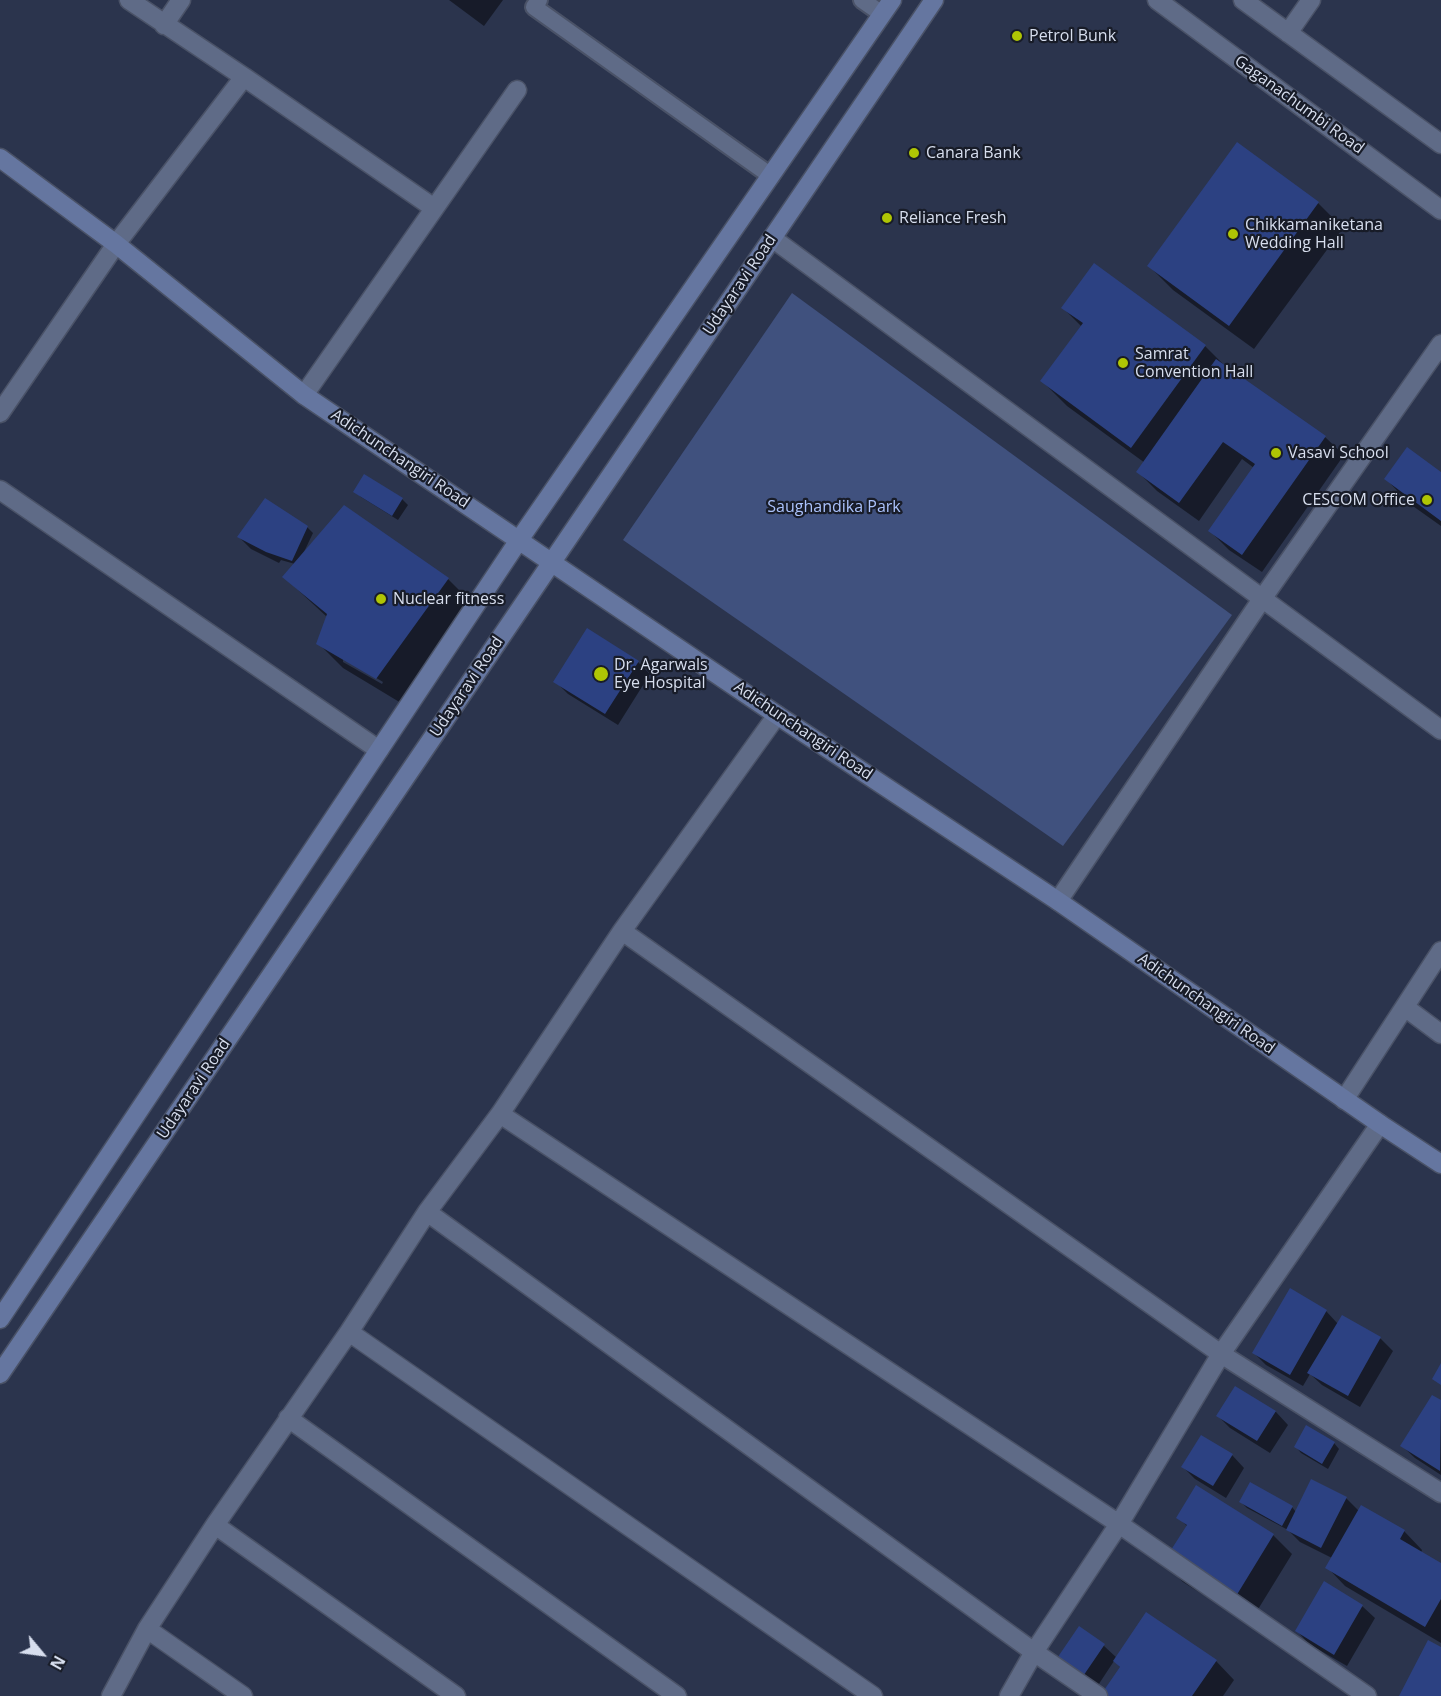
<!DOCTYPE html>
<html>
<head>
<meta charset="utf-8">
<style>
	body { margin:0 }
	#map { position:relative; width:1441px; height:1696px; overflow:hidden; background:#2b344d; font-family:"Open Sans",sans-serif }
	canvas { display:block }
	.north { position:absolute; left:12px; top:1624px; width:60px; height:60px; -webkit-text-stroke:4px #181c28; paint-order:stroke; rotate:119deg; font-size:16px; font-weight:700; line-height:24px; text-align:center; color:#d7deee }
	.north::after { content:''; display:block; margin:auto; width:21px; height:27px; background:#d7deee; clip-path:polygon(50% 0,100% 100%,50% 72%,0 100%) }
</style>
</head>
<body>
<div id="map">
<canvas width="1441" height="1696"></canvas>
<div class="north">N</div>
</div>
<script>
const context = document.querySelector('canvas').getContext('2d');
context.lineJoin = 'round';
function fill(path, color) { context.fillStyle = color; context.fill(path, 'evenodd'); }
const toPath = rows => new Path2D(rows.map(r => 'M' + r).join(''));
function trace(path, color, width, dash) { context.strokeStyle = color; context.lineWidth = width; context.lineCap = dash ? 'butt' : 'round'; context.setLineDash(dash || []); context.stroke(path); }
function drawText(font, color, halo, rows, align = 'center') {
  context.font = font + ' "Open Sans",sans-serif'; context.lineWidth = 4.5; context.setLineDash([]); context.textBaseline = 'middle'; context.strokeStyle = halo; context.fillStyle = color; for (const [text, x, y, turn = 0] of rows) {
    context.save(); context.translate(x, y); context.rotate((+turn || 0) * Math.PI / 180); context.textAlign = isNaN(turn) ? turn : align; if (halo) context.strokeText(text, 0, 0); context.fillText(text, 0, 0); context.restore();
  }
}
fill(toPath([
	[792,293,1232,615,1063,846,623,540]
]), '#40517e');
fill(toPath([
	[449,0,503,0,484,26],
	[1238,144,1318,203,1343,228,1254,349,1173,290,1149,266],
	[1095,265,1205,346,1226,367,1325,437,1344,455,1262,572,1229,550,1210,531,1254,468,1242,459,1199,521,1157,491,1138,472,1145,463,1067,406,1042,381,1082,327,1063,308],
	[1441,474,1441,526,1410,504,1386,479],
	[364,476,402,499,408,505,398,520,361,497,355,492],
	[344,507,448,579,473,604,401,703,343,668,318,643,327,617,284,577,295,564,281,560,279,563,251,549,239,537,307,527,313,533,304,552],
	[343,658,383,682,382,684,343,662],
	[638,662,650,674,618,725,568,694,555,681],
	[1326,1311,1338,1324,1342,1317,1381,1339,1393,1351,1360,1407,1322,1385,1310,1374,1303,1386,1266,1365,1254,1353],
	[1235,1388,1276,1412,1288,1425,1270,1453,1230,1428,1218,1416],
	[1432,1397,1441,1402,1441,1475,1415,1458,1402,1446],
	[1334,1443,1339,1449,1328,1469,1301,1453,1296,1447],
	[1232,1455,1244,1468,1226,1498,1195,1479,1183,1467],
	[1196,1487,1273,1535,1292,1554,1249,1624,1183,1582,1164,1564,1188,1527,1178,1517],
	[1346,1498,1359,1511,1404,1531,1422,1550,1421,1553,1441,1564,1441,1643,1345,1586,1327,1567,1332,1558,1300,1542,1288,1530,1247,1508,1241,1502,1292,1507,1296,1512],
	[1362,1606,1375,1618,1347,1666,1309,1644,1297,1631],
	[1079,1629,1104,1646,1117,1658,1216,1661,1234,1680,1223,1696,1102,1696,1121,1668,1114,1661,1091,1696,1083,1696]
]), '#0007');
fill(toPath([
	[1237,142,1319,202,1229,326,1147,266],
	[1094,263,1206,345,1131,448,1040,381,1083,323,1061,308],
	[1216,359,1326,436,1242,555,1208,531,1255,464,1223,442,1179,503,1136,472],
	[1407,447,1441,472,1441,521,1384,479],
	[364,474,403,498,392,516,353,492],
	[265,498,308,526,292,561,266,552,237,537],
	[344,505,449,578,376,679,316,644,327,614,282,577],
	[587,628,639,661,605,714,553,682],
	[1290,1288,1327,1310,1290,1375,1252,1353],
	[1342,1315,1381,1337,1348,1396,1307,1373],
	[1441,1363,1441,1385,1432,1379],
	[1235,1386,1276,1411,1257,1441,1216,1416],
	[1432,1395,1441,1400,1440,1471,1400,1446],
	[1306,1425,1335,1442,1322,1464,1294,1447],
	[1201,1435,1233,1454,1213,1486,1181,1467],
	[1311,1479,1347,1497,1321,1548,1286,1530],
	[1250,1482,1293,1506,1282,1526,1239,1502],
	[1196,1485,1274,1534,1230,1606,1162,1564,1187,1525,1176,1518],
	[1361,1505,1405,1530,1400,1539,1441,1563,1441,1599,1425,1627,1325,1568],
	[1324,1581,1363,1605,1334,1655,1295,1631],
	[1146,1612,1217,1660,1192,1696,1100,1696,1120,1667,1113,1661],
	[1079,1626,1105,1644,1075,1688,1049,1670],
	[1428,1640,1441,1647,1441,1696,1399,1696]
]), '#2c4182');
const lane = toPath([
	[539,0,534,7,771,176],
	[862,0,882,14]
]);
const street = toPath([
	[1157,0,1441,210],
	[1243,0,1441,144],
	[164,25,181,0],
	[1288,33,1311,0],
	[244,77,434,208],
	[772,238,1441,730],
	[304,395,517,90],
	[0,413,116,244,244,77,129,0],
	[0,490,379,750],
	[1058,901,1262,599,1441,344],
	[622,931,1221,1354,1441,1493],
	[1406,1008,1441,1034],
	[1344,1100,1441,951],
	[500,1114,1119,1524,1367,1696],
	[427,1212,1034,1652,1098,1696],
	[349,1332,873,1696],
	[288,1418,677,1696],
	[215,1525,456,1696],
	[147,1629,243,1696],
	[111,1696,147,1629,215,1525,349,1332,427,1212,500,1114,622,931,777,715],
	[1009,1696,1034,1652,1119,1524,1221,1354,1380,1124]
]);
const secondary = toPath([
	[0,158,116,244,304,395,777,715,1058,901,1380,1124,1441,1164],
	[0,1319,519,540,892,0],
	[0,1374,934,0]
]);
trace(lane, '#4a5267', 20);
trace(street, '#4a5267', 21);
trace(secondary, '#4a5267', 21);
trace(lane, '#5f6b87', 16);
trace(street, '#5f6b87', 18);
trace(secondary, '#6576a0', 18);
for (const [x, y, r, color] of [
	[1017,36,6,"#afc504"],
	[914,153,6,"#afc504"],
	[887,218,6,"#afc504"],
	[1233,234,6,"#afc504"],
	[1123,363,6,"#afc504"],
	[1276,453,6,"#afc504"],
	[1427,500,6,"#afc504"],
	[381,599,6,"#afc504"],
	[601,674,8,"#afc504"]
]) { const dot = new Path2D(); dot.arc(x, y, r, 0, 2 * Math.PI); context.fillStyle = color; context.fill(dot); trace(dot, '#181c28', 2); }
drawText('16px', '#d7deee', '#181c28', [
	["Petrol Bunk",1029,36],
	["Canara Bank",926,153],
	["Reliance Fresh",899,218],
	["Chikkamaniketana",1245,225],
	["Wedding Hall",1245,243],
	["Samrat",1135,354],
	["Convention Hall",1135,372],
	["Vasavi School",1288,453],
	["CESCOM Office",1415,500,"right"],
	["Nuclear fitness",393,599],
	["Dr. Agarwals",614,665],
	["Eye Hospital",614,683]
], 'left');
drawText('16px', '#d7deee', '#181c28', [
	["Gaganachumbi Road",1299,105,36],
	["Udayaravi Road",740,285,-56],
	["Adichunchangiri Road",400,459,34],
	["Udayaravi Road",467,687,-56],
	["Adichunchangiri Road",803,731,34],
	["Adichunchangiri Road",1206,1004,35],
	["Udayaravi Road",194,1089,-56]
]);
drawText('16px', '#abc2fc', '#181c28', [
	["Saughandika Park",834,507]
]);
</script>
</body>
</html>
